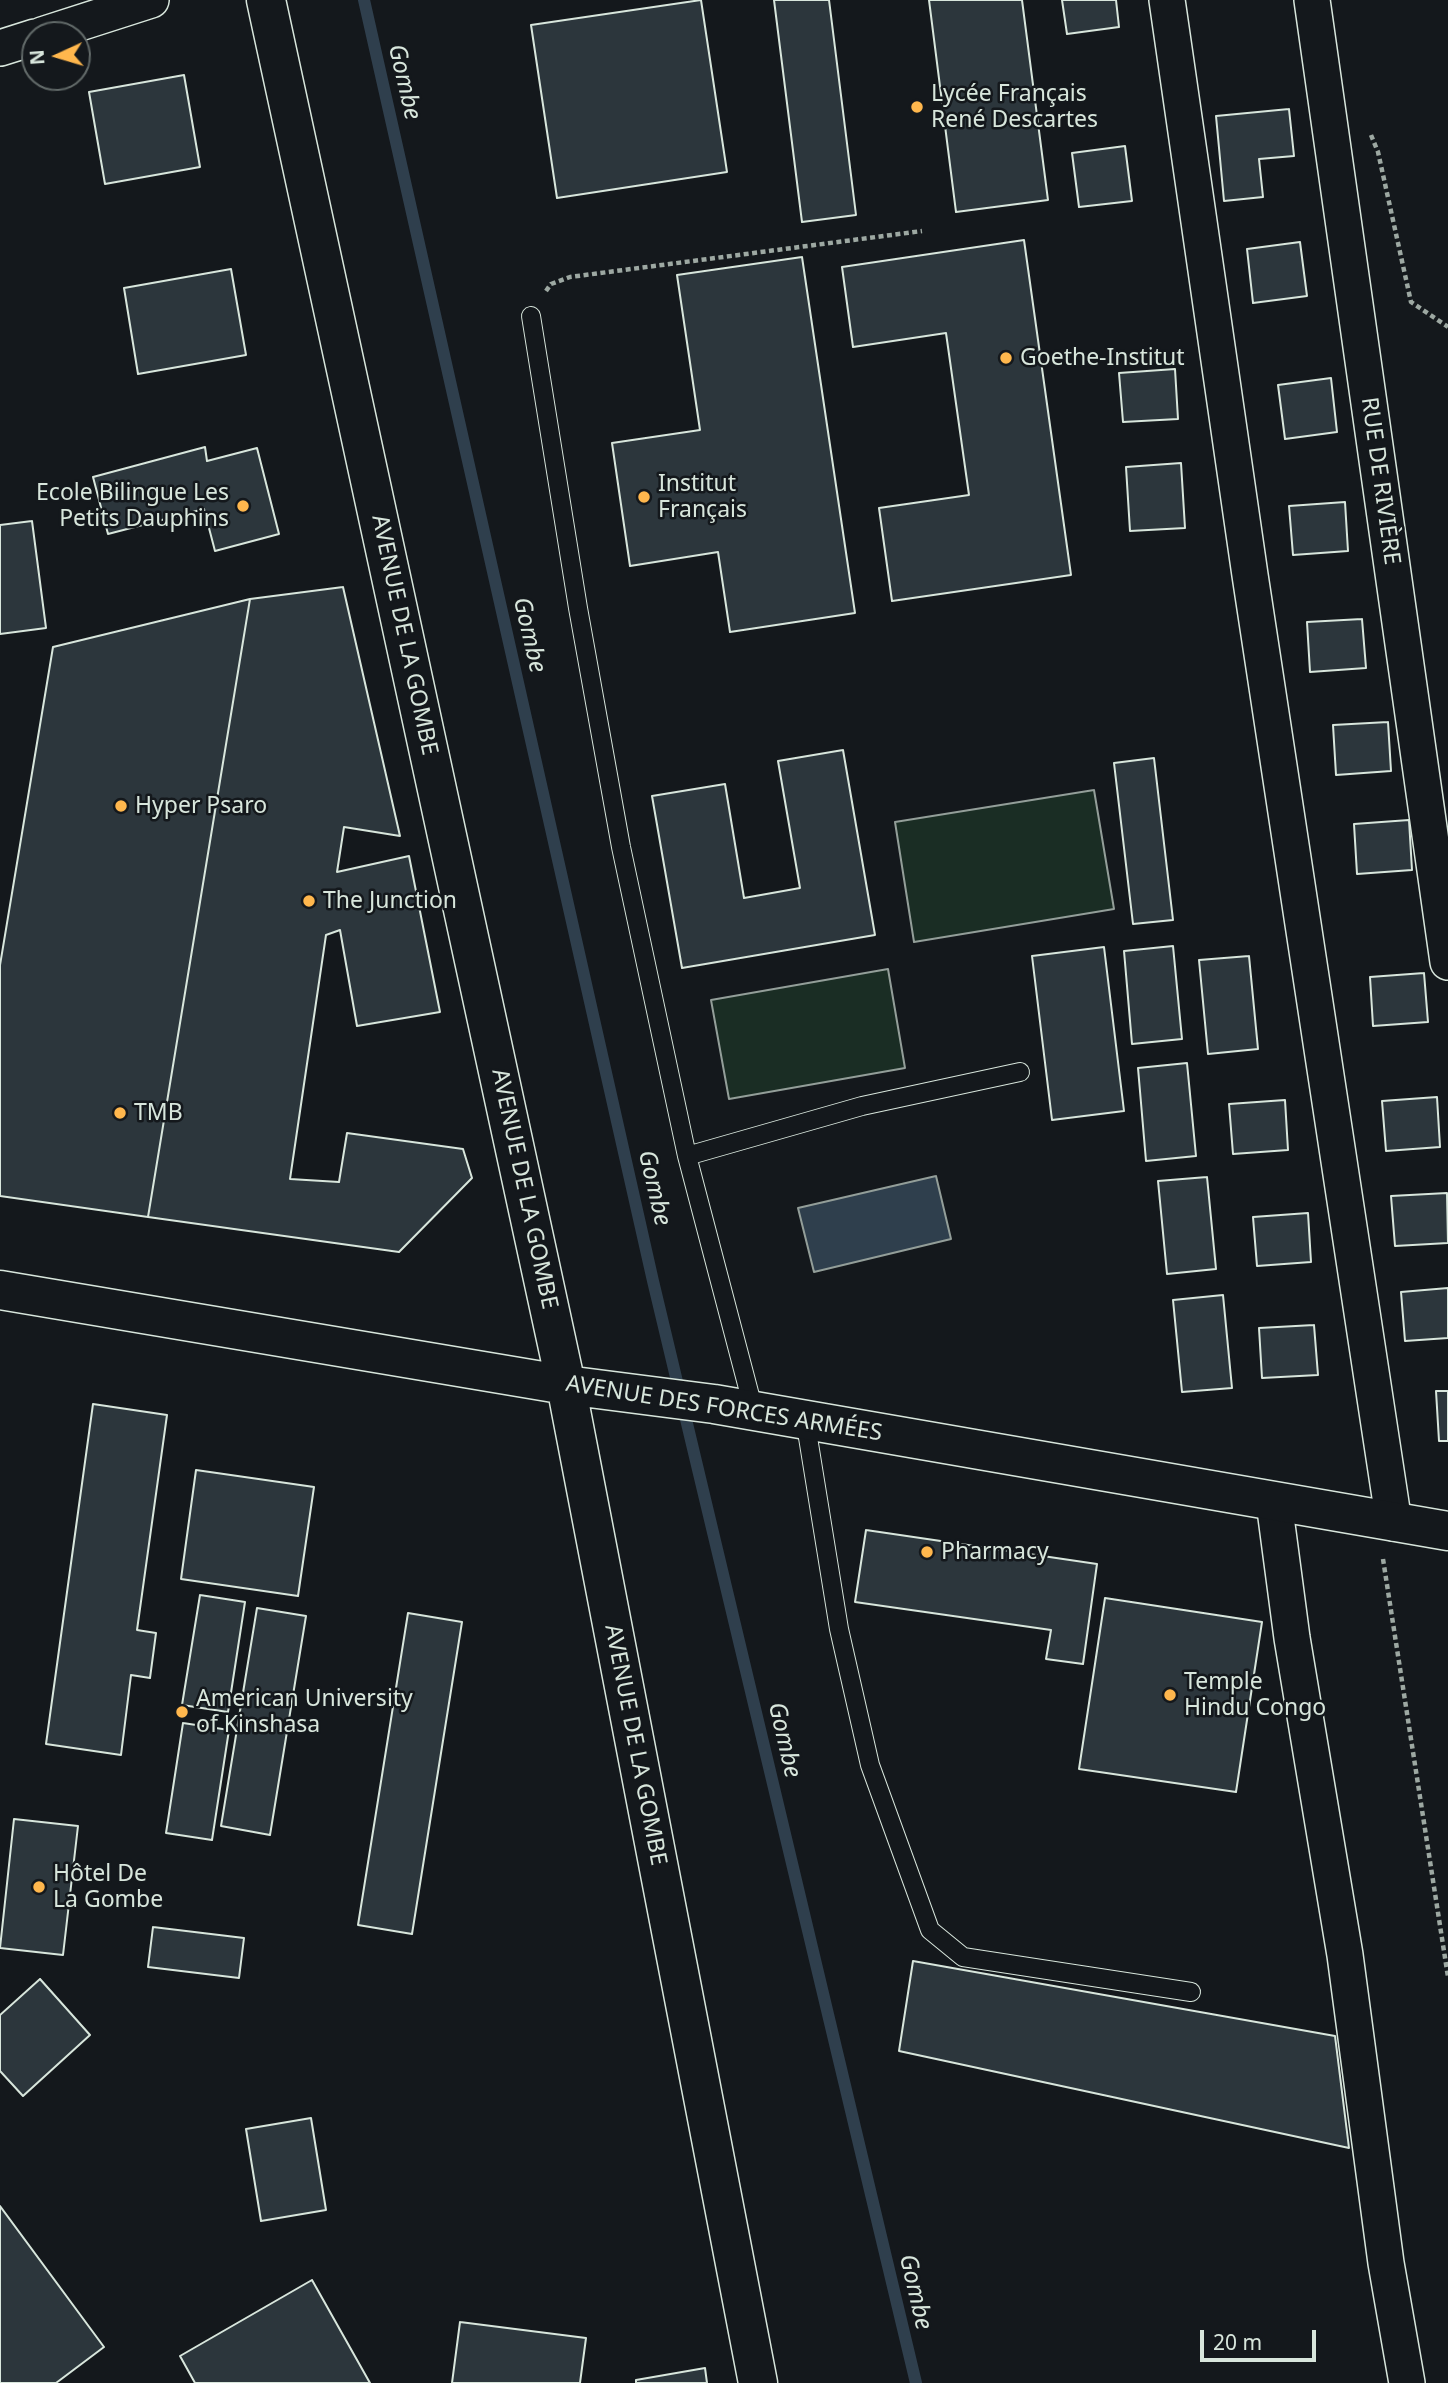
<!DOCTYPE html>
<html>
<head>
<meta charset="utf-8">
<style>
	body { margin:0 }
	#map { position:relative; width:1448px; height:2383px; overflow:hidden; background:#14181c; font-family:"Noto Sans",sans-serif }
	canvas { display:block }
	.north { position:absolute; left:21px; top:21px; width:70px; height:70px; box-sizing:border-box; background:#14181c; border:2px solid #626a69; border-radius:50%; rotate:266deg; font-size:19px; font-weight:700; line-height:28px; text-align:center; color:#d8e6dc }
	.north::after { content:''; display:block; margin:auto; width:24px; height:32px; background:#ffb74d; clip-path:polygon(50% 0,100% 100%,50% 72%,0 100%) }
	.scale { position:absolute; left:1200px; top:2330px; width:116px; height:32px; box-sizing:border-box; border:4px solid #d8e6dc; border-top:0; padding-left:9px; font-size:21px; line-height:24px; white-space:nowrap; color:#d8e6dc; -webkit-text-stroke:5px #14181c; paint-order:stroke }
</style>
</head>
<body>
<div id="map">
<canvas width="1448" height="2383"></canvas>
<div class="north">N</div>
<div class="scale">20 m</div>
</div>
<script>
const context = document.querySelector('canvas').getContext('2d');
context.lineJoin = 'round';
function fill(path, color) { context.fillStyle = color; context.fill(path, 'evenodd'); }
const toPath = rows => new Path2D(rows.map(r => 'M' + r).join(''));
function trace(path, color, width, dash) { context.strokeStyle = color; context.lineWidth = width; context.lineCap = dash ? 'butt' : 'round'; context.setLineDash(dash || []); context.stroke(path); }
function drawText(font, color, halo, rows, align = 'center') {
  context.font = font + ' "Noto Sans",sans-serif'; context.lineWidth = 5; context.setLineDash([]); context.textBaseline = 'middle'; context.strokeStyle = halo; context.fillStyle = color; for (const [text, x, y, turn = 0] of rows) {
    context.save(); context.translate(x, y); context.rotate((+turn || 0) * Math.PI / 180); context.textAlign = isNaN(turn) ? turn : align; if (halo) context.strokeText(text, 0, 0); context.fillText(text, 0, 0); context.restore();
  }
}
const green = toPath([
	[1094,790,1114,909,914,942,895,822,1094,790],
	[888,969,905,1068,729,1099,711,1000,888,969]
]);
fill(green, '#1a2d24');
trace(green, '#939e99', 2);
const water = toPath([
	[936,1176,951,1239,814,1272,798,1208,936,1176]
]);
fill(water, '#2f3f4d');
trace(water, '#939e99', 2);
trace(toPath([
	[364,0,653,1281,916,2383]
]), '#2f3f4d', 12);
const building = toPath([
	[701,0,727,172,557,198,531,25,701,0],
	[774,0,829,0,856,215,802,222,774,0],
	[929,0,1022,0,1048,200,956,212,929,0],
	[1062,0,1116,0,1119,27,1067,34,1062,0],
	[184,75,200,167,105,184,89,92,184,75],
	[1289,109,1294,156,1259,159,1263,197,1224,201,1216,116,1289,109],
	[1125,146,1132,201,1079,207,1072,153,1125,146],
	[1024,240,1071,575,892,601,879,508,969,495,946,333,853,347,842,267,1024,240],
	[1300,242,1307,296,1253,303,1247,249,1300,242],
	[802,257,855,613,730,632,718,552,630,566,612,443,700,430,677,275,802,257],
	[231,269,246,355,138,374,124,288,231,269],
	[1175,369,1178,419,1123,422,1119,373,1175,369],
	[1331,378,1337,432,1285,439,1278,385,1331,378],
	[205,447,207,461,257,448,279,534,215,551,204,509,108,534,93,477,205,447],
	[1181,463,1185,528,1130,531,1126,467,1181,463],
	[1345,502,1348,551,1293,555,1289,506,1345,502],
	[32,521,46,628,0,634,0,525,32,521],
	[343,587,400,836,344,827,337,872,409,856,440,1012,357,1026,340,930,326,935,290,1179,339,1182,347,1133,463,1149,472,1178,399,1252,148,1217,250,599,343,587],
	[250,599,148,1217,0,1196,0,965,53,647,250,599],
	[1362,619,1366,668,1310,672,1307,622,1362,619],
	[1388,722,1391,771,1336,775,1333,725,1388,722],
	[843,750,875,935,682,968,652,796,725,784,744,898,800,888,778,761,843,750],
	[1154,758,1173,920,1133,924,1114,763,1154,758],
	[1409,820,1412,870,1357,874,1354,824,1409,820],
	[1173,946,1182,1039,1132,1044,1124,951,1173,946],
	[1104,947,1124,1111,1052,1120,1032,956,1104,947],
	[1249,956,1258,1049,1208,1054,1199,960,1249,956],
	[1424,973,1428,1022,1373,1026,1370,977,1424,973],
	[1187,1063,1196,1156,1146,1161,1138,1068,1187,1063],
	[1437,1097,1440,1147,1386,1151,1382,1101,1437,1097],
	[1285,1100,1288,1150,1233,1154,1229,1104,1285,1100],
	[1207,1177,1216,1269,1167,1274,1158,1181,1207,1177],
	[1447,1193,1448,1243,1395,1246,1391,1196,1447,1193],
	[1308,1213,1311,1262,1257,1266,1253,1217,1308,1213],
	[1448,1288,1448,1338,1405,1341,1401,1292,1448,1288],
	[1223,1295,1232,1388,1182,1392,1173,1300,1223,1295],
	[1314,1325,1318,1375,1262,1378,1259,1328,1314,1325],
	[1436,1391,1448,1391,1448,1441,1439,1441,1436,1391],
	[93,1404,167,1415,137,1630,156,1633,150,1678,131,1675,121,1755,46,1744,93,1404],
	[196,1470,314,1487,298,1596,181,1579,196,1470],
	[866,1530,1097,1564,1083,1664,1046,1659,1051,1630,855,1602,866,1530],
	[200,1595,245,1602,228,1712,182,1705,200,1595],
	[1105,1598,1262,1622,1236,1792,1079,1769,1105,1598],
	[257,1608,306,1616,270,1835,221,1826,257,1608],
	[408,1613,462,1622,412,1934,358,1925,408,1613],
	[183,1723,229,1730,212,1840,166,1833,183,1723],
	[14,1819,78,1826,63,1955,0,1948,14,1819],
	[153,1927,244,1938,239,1978,148,1967,153,1927],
	[913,1961,1335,2036,1349,2148,899,2051,913,1961],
	[40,1979,90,2035,23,2096,0,2071,0,2015,40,1979],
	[311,2118,326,2210,261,2221,246,2129,311,2118],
	[0,2206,104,2347,56,2383,0,2383,0,2206],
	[312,2280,370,2383,195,2383,180,2356,312,2280],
	[460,2322,586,2338,580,2383,452,2383,460,2322],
	[705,2368,707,2383,636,2383,636,2380,705,2368]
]);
fill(building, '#2c363c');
trace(building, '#d8e6dc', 2);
const lane = toPath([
	[531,316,578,608,621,847,687,1156,754,1411],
	[687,1156,862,1106,1020,1072],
	[805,1419,839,1629,870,1765,930,1930,963,1957,1191,1992]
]);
const street = toPath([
	[1167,0,1250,575,1394,1523],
	[1312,0,1448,962],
	[42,35,151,0],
	[0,48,35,37],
	[1274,1502,1292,1638,1345,1955,1386,2263,1407,2383]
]);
const secondary = toPath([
	[266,0,566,1385,758,2383],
	[0,1290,566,1385,714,1404,1448,1531]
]);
trace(lane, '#d8e6dc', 20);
trace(street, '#d8e6dc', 38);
trace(secondary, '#d8e6dc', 41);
trace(toPath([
	[1371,135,1378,152,1411,302,1448,327],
	[546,291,551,284,570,277,922,231],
	[1383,1559,1448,1977]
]), '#9da8a2', 4.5, [5, 3.5]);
trace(lane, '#14181c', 18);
trace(street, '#14181c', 35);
trace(secondary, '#14181c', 38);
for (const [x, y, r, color] of [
	[917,107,7,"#ffb74d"],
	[1006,358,7,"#ffb74d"],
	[644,497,7,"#ffb74d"],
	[243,506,7,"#ffb74d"],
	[121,806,7,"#ffb74d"],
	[309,901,7,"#ffb74d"],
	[120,1113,7,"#ffb74d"],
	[927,1552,7,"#ffb74d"],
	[1170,1695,7,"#ffb74d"],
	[182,1712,7,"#ffb74d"],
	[39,1887,7,"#ffb74d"]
]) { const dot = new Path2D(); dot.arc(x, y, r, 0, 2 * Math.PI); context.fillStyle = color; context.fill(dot); trace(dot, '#14181c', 2.5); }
drawText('23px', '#d8e6dc', '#14181c', [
	["Lycée Français",931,94],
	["René Descartes",931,120],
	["Goethe-Institut",1020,358],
	["Institut",658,484],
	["Français",658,510],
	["Ecole Bilingue Les",229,493,"right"],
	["Petits Dauphins",229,519,"right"],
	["Hyper Psaro",135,806],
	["The Junction",323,901],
	["TMB",134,1113],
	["Pharmacy",941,1552],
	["Temple",1184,1682],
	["Hindu Congo",1184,1708],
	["American University",196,1699],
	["of Kinshasa",196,1725],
	["Hôtel De",53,1874],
	["La Gombe",53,1900]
], 'left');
drawText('23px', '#d8e6dc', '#14181c', [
	["RUE DE RIVIÈRE",1380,481,82],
	["AVENUE DE LA GOMBE",404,635,78],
	["AVENUE DE LA GOMBE",524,1189,78],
	["AVENUE DES FORCES ARMÉES",724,1409,9],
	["AVENUE DE LA GOMBE",635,1745,79]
]);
drawText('italic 24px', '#d8e6dc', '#14181c', [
	["Gombe",404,82,77],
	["Gombe",529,635,77],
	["Gombe",654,1188,77],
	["Gombe",784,1740,77],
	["Gombe",915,2292,77]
]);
</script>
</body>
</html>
